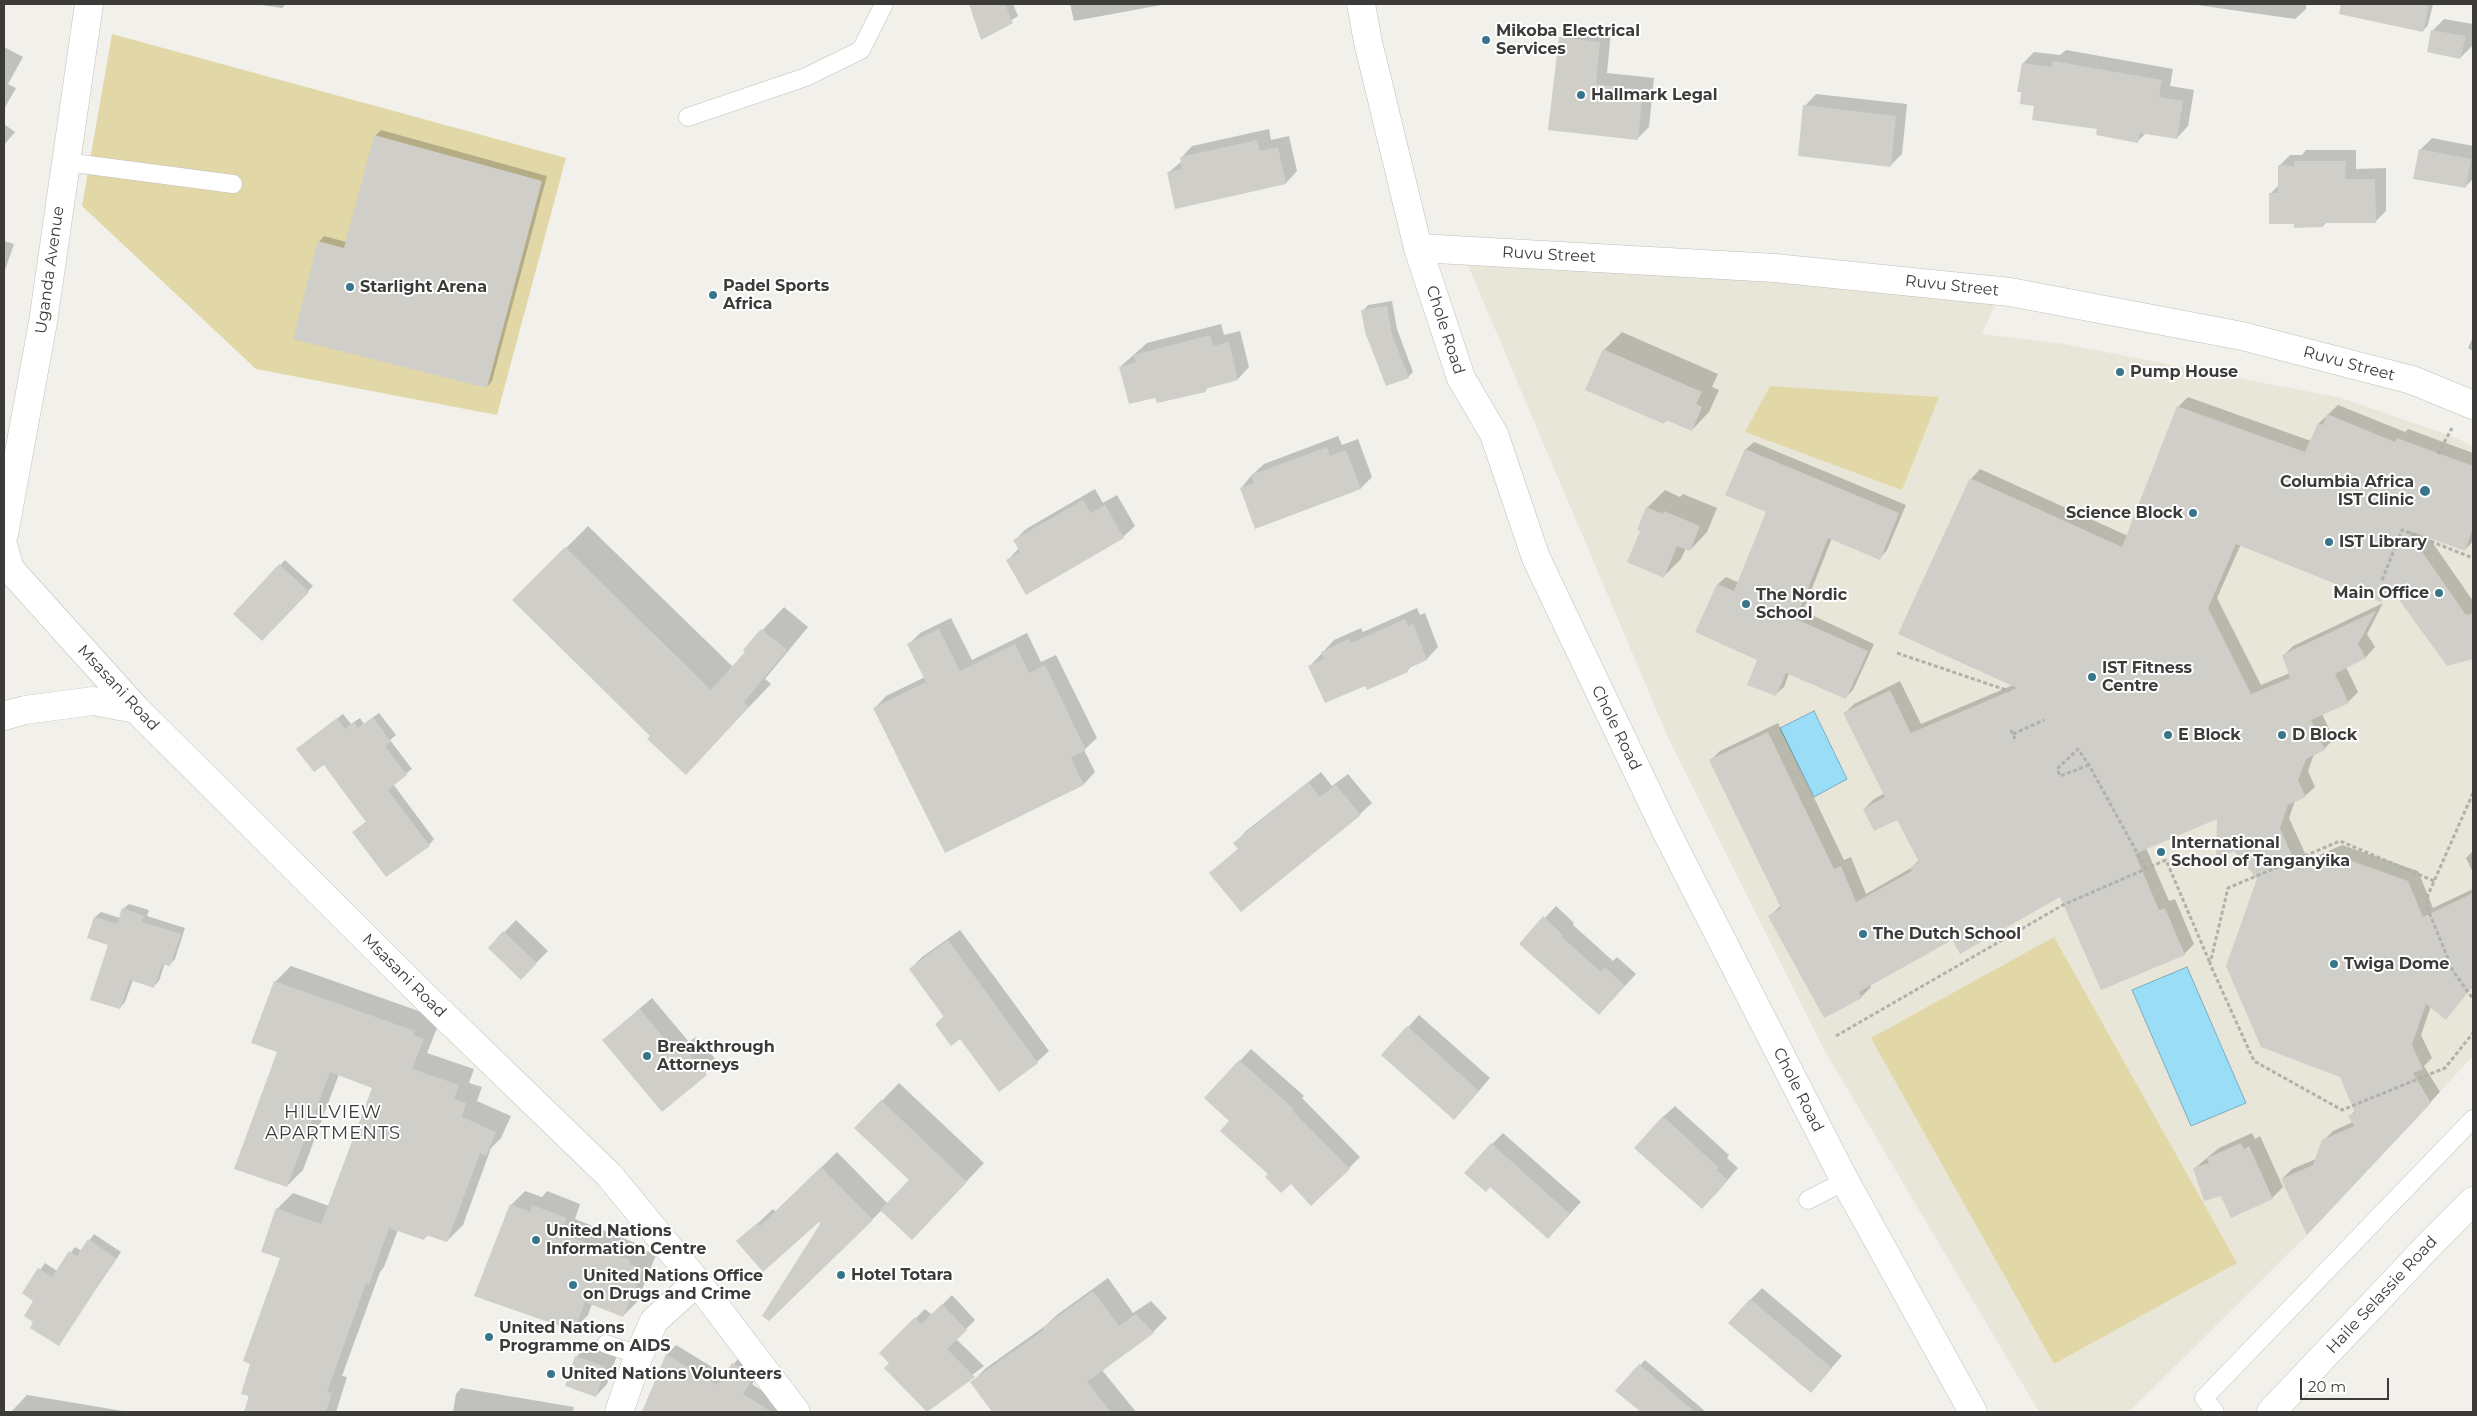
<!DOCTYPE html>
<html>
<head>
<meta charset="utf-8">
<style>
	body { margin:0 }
	#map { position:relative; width:2477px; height:1416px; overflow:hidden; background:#f1f0eb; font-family:Montserrat,sans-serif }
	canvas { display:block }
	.frame { position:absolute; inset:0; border:5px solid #3c3b39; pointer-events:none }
	.scale { position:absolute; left:2300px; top:1378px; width:89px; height:22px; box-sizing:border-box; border:2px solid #3c3b39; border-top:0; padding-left:6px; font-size:15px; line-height:18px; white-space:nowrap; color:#3c3b39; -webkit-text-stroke:4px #fff; paint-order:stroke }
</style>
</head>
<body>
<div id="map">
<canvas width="2477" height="1416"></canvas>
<div class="frame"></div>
<div class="scale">20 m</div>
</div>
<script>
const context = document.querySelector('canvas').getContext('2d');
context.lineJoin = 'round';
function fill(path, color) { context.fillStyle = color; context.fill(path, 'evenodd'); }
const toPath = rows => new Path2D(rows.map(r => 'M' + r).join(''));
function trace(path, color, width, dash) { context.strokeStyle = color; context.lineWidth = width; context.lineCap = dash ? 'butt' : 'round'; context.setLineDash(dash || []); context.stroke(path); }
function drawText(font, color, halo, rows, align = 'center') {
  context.font = font + ' Montserrat,sans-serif'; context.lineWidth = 4; context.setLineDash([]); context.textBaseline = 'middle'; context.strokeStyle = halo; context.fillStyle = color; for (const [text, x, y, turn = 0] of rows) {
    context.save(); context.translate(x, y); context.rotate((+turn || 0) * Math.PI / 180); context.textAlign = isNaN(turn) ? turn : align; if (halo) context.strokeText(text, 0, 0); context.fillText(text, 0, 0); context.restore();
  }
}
fill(toPath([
	[1467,263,1727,274,1998,298,1982,334,2065,344,2341,398,2449,435,2473,446,2473,1056,2307,1235,2129,1412,2039,1412,1823,1048,1670,742]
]), '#e8e6d9');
fill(toPath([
	[112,34,566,158,497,415,256,369,82,206],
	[1770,386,1939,397,1902,490,1745,432],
	[2054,937,2237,1263,2054,1364,1871,1038]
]), '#e2d8a7');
const water = toPath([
	[1814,711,1847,779,1814,797,1780,728,1814,711],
	[2187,967,2246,1103,2191,1126,2132,990,2187,967]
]);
fill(water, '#9addf7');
trace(water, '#7eacbe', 1);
fill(toPath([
	[254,4,286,4,282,8],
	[970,4,1013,4,1018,16,982,39],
	[1070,4,1167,4,1074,21],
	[2190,4,2306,4,2306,9,2295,19],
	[2343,4,2433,4,2428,25,2423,31,2342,14],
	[2444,19,2473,24,2472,46,2460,58,2433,30],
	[1571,26,1611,31,1607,73,1654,78,1649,127,1637,139,1560,38],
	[4,47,23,57,8,84,16,88,4,109],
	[2066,50,2173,69,2170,86,2194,90,2188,126,2177,138,2146,133,2138,141,2036,105,2023,63,2034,52,2060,55],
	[1816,94,1907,104,1902,154,1891,165,1805,106],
	[4,124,15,132,4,145],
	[1269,129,1271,140,1289,136,1297,171,1286,183,1176,207,1168,173,1182,161,1181,158,1192,146],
	[381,130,547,176,492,381,487,387,319,242,324,236,346,242,375,136],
	[2432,138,2473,146,2473,179,2465,187,2420,150],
	[2306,150,2356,150,2356,169,2386,168,2386,211,2375,222,2327,222,2323,226,2295,223,2270,194,2279,185,2279,166,2290,155,2302,155],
	[4,241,14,244,4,273],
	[1392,301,1397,329,1413,372,1408,377,1363,311,1368,305],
	[1221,324,1224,335,1240,331,1249,367,1238,379,1208,387,1205,391,1156,396,1120,367,1147,343],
	[1622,332,1718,374,1712,387,1719,390,1709,412,1692,430,1668,419,1664,423,1604,350],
	[2473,337,2473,351,2468,348],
	[2188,397,2311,441,2319,423,2338,405,2405,432,2408,429,2473,453,2473,541,2465,550,2428,536,2473,601,2473,658,2448,665,2392,587,2380,600,2241,544,2217,598,2261,685,2290,673,2283,656,2293,646,2383,603,2367,634,2375,647,2366,657,2346,667,2358,692,2348,702,2322,714,2334,739,2324,749,2314,754,2308,771,2315,787,2305,796,2295,801,2289,818,2308,860,2342,845,2418,871,2433,908,2473,889,2473,986,2446,1018,2431,1006,2421,1035,2432,1058,2424,1066,2440,1092,2317,1223,2282,1179,2292,1169,2316,1159,2323,1141,2333,1131,2353,1122,2350,1116,2355,1111,2258,879,2218,817,2146,848,2169,901,2175,899,2194,944,2184,954,2061,895,1952,938,1870,985,1871,987,1861,997,1770,916,1781,905,1711,760,1720,751,1778,723,1844,860,1851,857,1866,894,1911,868,1919,860,1898,818,1864,809,1874,799,1885,793,1845,713,1854,704,1900,681,1921,724,2013,685,1971,479,1980,469,2128,536,2178,407],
	[1338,436,1342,445,1358,439,1372,477,1361,488,1255,527,1241,488,1252,475,1264,464],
	[1754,442,1906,505,1887,550,1880,558,1832,538,1803,611,1874,644,1853,690,1845,698,1789,673,1784,687,1776,694,1759,659,1697,631,1718,584,1726,577,1739,583,1768,512,1727,495,1746,449],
	[1095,489,1103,503,1117,495,1135,526,1123,537,1008,560,1019,548,1014,541,1026,529],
	[1665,490,1680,497,1683,494,1717,508,1707,532,1690,550,1686,548,1681,559,1664,576,1642,530,1647,508],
	[588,526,733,667,746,652,744,650,784,607,808,627,765,679,771,684,686,773,652,736,514,600],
	[285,560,313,586,262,640,235,614],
	[1417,608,1420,615,1425,613,1438,647,1427,659,1413,665,1407,671,1366,684,1310,666,1334,640,1361,628,1363,632],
	[951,618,972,660,1027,633,1041,662,1056,655,1097,738,1084,750,1095,772,1084,784,945,851,875,708,886,696,925,677,909,644,920,633],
	[379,713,396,735,390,740,412,769,393,784,434,839,429,845,353,832,367,821,324,763,297,749,343,714,351,724,360,718,364,724],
	[1321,772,1332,786,1348,774,1372,803,1360,814,1211,873,1239,848,1235,843,1246,831],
	[2473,851,2473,872,2466,858],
	[129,904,149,910,147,916,185,928,175,959,169,965,165,963,159,981,154,986,133,980,125,1002,120,1008,110,944,89,937,95,917,101,912,120,918,123,909],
	[1556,906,1574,923,1573,925,1613,961,1617,957,1636,974,1610,1002,1521,944],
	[516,920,548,951,521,978,489,948],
	[960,930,1049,1051,1037,1062,960,1038,936,1024,945,1015,910,969,922,957],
	[291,966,430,1015,439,1023,427,1053,474,1069,469,1083,482,1087,477,1101,511,1116,501,1138,491,1148,463,1225,447,1241,428,1235,424,1239,398,1230,384,1267,380,1272,342,1376,347,1377,336,1412,245,1412,282,1258,277,1209,293,1193,329,1206,374,1087,339,1074,303,1170,287,1186,275,982],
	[652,998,689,1042,696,1037,718,1062,662,1110,603,1040],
	[1419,1015,1490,1078,1465,1107,1408,1027],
	[1251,1049,1304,1096,1302,1098,1360,1157,1349,1168,1291,1182,1269,1174,1231,1121,1240,1061],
	[899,1083,984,1163,929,1221,882,1210,769,1320,822,1223,819,1221,738,1242,773,1209,776,1212,837,1152,888,1204,911,1180,856,1128],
	[1675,1106,1729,1155,1727,1158,1738,1168,1714,1196,1663,1117],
	[1503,1133,1581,1202,1559,1226,1490,1185,1492,1144],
	[2252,1133,2255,1139,2260,1136,2283,1187,2272,1198,2222,1194,2195,1168,2219,1148],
	[525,1191,542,1197,547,1191,580,1204,575,1219,643,1246,642,1249,656,1255,637,1302,623,1316,592,1304,588,1315,574,1329,511,1205],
	[94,1234,121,1252,59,1344,35,1322,35,1300,24,1293,45,1263,57,1271,75,1247,82,1251],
	[1108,1278,1133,1313,1151,1301,1167,1318,1153,1332,1102,1370,1136,1412,993,1412,972,1382,986,1368,1045,1326,1058,1314],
	[1762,1288,1842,1356,1811,1391,1750,1300],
	[952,1295,975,1320,956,1339,984,1366,927,1410,891,1363,881,1353,925,1309,932,1315],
	[588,1345,617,1355,607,1384,596,1396,576,1357],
	[676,1345,725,1375,742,1354,761,1370,752,1384,793,1412,645,1412,667,1355],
	[1645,1360,1706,1412,1643,1412,1617,1390],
	[461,1388,574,1407,573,1412,453,1412,456,1394],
	[27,1395,129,1412,11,1412]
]), '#0003');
fill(toPath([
	[969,4,1005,4,1013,23,981,40],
	[2341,4,2429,4,2423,32,2339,14],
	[2431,30,2466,36,2460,59,2427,52],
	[1559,37,1600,42,1596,84,1643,90,1638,140,1548,130],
	[2053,61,2162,80,2159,97,2183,101,2177,139,2140,133,2138,143,2096,135,2097,129,2032,120,2034,106,2020,104,2021,92,2017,92,2022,63,2052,67],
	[1803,105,1896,116,1891,167,1798,156],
	[374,135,542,181,487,388,293,339,318,241,344,248],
	[1257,140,1260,151,1278,147,1286,184,1175,209,1167,172,1182,169,1180,157],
	[2419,149,2471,159,2466,188,2413,179],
	[2294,161,2346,161,2345,179,2375,179,2376,223,2323,223,2323,227,2294,228,2294,224,2269,224,2269,193,2278,193,2278,165,2294,166],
	[1387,306,1392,335,1409,378,1386,386,1365,332,1361,310],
	[1210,335,1213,346,1229,342,1238,380,1205,389,1206,392,1157,403,1155,398,1129,404,1119,367,1136,362,1134,355],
	[1603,349,1702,392,1696,404,1702,407,1692,431,1666,420,1664,424,1585,390],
	[2177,406,2305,452,2318,423,2323,425,2327,414,2395,442,2397,438,2473,466,2473,528,2465,551,2407,530,2466,615,2473,613,2473,659,2447,666,2389,586,2381,602,2236,544,2208,608,2251,694,2290,678,2282,655,2376,611,2358,644,2366,658,2335,674,2349,703,2311,720,2325,750,2306,759,2298,781,2306,797,2288,805,2280,828,2298,869,2332,854,2408,881,2423,917,2473,893,2473,985,2446,1020,2426,1004,2412,1045,2423,1069,2413,1073,2431,1103,2307,1235,2281,1179,2313,1165,2322,1140,2354,1126,2348,1116,2355,1113,2340,1077,2261,1047,2226,966,2257,879,2234,851,2216,860,2217,819,2135,854,2159,910,2165,908,2185,955,2101,990,2060,897,1960,954,1952,940,1859,992,1862,998,1824,1018,1768,916,1781,908,1709,760,1768,732,1834,869,1841,866,1856,902,1912,871,1910,868,1919,862,1897,820,1874,831,1863,809,1885,797,1843,713,1890,690,1911,733,2017,688,1898,634,1970,478,2122,547],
	[1327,447,1330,456,1346,450,1361,489,1255,529,1240,488,1254,483,1251,475],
	[1745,449,1899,513,1880,560,1828,538,1796,619,1868,651,1846,699,1786,673,1776,696,1747,685,1757,660,1695,632,1717,584,1734,591,1766,512,1725,495],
	[1083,500,1091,513,1105,505,1124,538,1026,595,1006,560,1020,552,1013,540],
	[1646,507,1663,514,1664,511,1700,526,1690,551,1677,546,1664,578,1627,562,1640,531,1637,530],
	[565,547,711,690,745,652,743,650,761,629,787,650,744,702,749,707,686,775,647,739,650,736,512,600],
	[279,564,309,592,262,641,233,614],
	[1405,619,1408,626,1413,623,1427,660,1407,669,1408,672,1367,690,1365,686,1325,703,1308,666,1324,659,1321,652,1349,639,1351,643],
	[939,629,960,671,1015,644,1029,673,1045,665,1086,750,1071,758,1084,785,945,853,873,708,926,682,907,644],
	[373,717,391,742,385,746,407,775,388,790,430,846,386,877,352,832,366,822,324,765,314,772,296,749,337,718,345,729,354,722,358,728],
	[1308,782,1320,797,1336,785,1361,815,1241,912,1209,873,1238,849,1233,843],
	[122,908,144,916,142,922,181,934,170,966,162,964,154,988,130,980,120,1009,90,1000,108,945,87,938,94,917,117,924],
	[1543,916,1563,935,1562,937,1601,972,1605,967,1625,986,1599,1015,1519,944],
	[503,931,537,963,521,980,488,948],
	[948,940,1038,1063,999,1092,960,1039,951,1046,935,1024,944,1017,909,969],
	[274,981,415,1031,413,1035,424,1039,412,1069,459,1085,454,1099,466,1103,462,1117,496,1132,486,1156,480,1153,447,1242,426,1235,424,1240,389,1228,369,1284,366,1283,327,1392,332,1393,326,1412,244,1412,249,1396,241,1394,250,1364,243,1361,280,1258,261,1252,276,1208,321,1224,372,1088,330,1072,287,1187,234,1169,277,1052,251,1043],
	[640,1009,676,1053,684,1047,707,1075,662,1112,602,1040],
	[1407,1026,1479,1091,1454,1120,1381,1055],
	[1239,1060,1293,1108,1292,1110,1350,1169,1311,1206,1291,1184,1281,1193,1265,1177,1268,1174,1220,1131,1229,1121,1204,1098],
	[881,1100,967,1182,912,1240,880,1210,909,1180,854,1128],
	[1663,1116,1719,1168,1716,1170,1728,1180,1702,1209,1634,1148],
	[1491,1143,1570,1214,1548,1239,1490,1187,1486,1192,1464,1173],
	[2241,1143,2244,1149,2249,1146,2273,1199,2231,1218,2221,1196,2204,1201,2193,1168,2209,1163,2207,1158],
	[821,1167,873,1220,769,1321,762,1316,820,1224,819,1222,763,1272,736,1241,757,1223,760,1226],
	[510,1204,530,1212,532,1205,567,1218,561,1233,630,1260,629,1264,643,1269,623,1317,585,1302,574,1331,474,1296],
	[88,1239,116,1258,59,1346,30,1328,33,1322,24,1316,33,1301,22,1293,38,1268,52,1277,69,1251,77,1256],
	[1093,1291,1119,1326,1136,1314,1154,1333,1087,1382,1111,1412,992,1412,970,1382,1044,1330,1042,1328],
	[1750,1299,1832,1368,1811,1393,1728,1323],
	[942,1304,967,1330,947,1349,975,1377,927,1412,884,1368,889,1363,879,1353,915,1317,921,1324],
	[666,1354,717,1385,732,1363,745,1371,752,1380,743,1394,772,1412,642,1412],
	[575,1356,606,1367,596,1397,565,1386],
	[1639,1364,1695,1412,1641,1412,1615,1391]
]), '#cfcec8');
const service = toPath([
	[688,117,806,77,861,50,884,4],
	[66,162,233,184],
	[1808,1200,1845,1181],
	[606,1344,639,1355],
	[2215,1412,2204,1398,2473,1119]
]);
const minor = toPath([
	[1418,248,1775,268,2010,292,2242,336,2412,380,2473,405],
	[4,534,43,322,89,4],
	[4,548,10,569,136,709,427,999,609,1175,697,1282,796,1412],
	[4,716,25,710,93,701,136,709],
	[619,1412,639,1355,654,1321,697,1282]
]);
const tertiary = toPath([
	[1361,4,1368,42,1418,248,1461,378,1494,434,1536,558,1666,831,1845,1181,1973,1412],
	[2271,1412,2433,1241,2473,1201]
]);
trace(service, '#c0beb9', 19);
trace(minor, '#c0beb9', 29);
trace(tertiary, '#c0beb9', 29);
trace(toPath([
	[2438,454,2452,428],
	[2382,580,2402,530,2473,558],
	[1897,653,2009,691],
	[2011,730,2015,739],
	[2013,734,2044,720],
	[2089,765,2060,776,2057,769,2078,749,2089,765,2146,869],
	[2473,793,2428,895,2427,907,2453,971,2473,999],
	[2434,881,2340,841,2228,888,2210,964,2254,1061,2342,1110,2445,1068,2473,1033],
	[1836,1036,2063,905,2166,860,2210,963]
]), '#b1b0ac', 3, [4, 2.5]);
trace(service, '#fff', 18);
trace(minor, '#fff', 28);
trace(tertiary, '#fff', 28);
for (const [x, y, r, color] of [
	[1486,40,5,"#37758b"],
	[1581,95,5,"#37758b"],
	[350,287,5,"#37758b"],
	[713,295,5,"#37758b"],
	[2120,372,5,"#37758b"],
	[2425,491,6,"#37758b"],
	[2193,513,5,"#37758b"],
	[2329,542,5,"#37758b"],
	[2439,593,5,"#37758b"],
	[1746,604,5,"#37758b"],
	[2092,677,5,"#37758b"],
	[2168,735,5,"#37758b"],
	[2282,735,5,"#37758b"],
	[2161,852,5,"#37758b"],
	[1863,934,5,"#37758b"],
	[2334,964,5,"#37758b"],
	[647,1056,5,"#37758b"],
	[536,1240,5,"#37758b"],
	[841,1275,5,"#37758b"],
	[573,1285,5,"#37758b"],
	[489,1337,5,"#37758b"],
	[551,1374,5,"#37758b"]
]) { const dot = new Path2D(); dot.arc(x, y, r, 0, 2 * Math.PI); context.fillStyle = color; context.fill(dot); trace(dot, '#fff', 2); }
drawText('bold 16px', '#3c3b39', '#fff', [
	["Mikoba Electrical",1496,31],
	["Services",1496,49],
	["Hallmark Legal",1591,95],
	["Padel Sports",723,286],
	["Africa",723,304],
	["Starlight Arena",360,287],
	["Pump House",2130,372],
	["Columbia Africa",2414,482,"right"],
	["IST Clinic",2414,500,"right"],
	["Science Block",2183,513,"right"],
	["IST Library",2339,542],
	["Main Office",2429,593,"right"],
	["The Nordic",1756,595],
	["School",1756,613],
	["IST Fitness",2102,668],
	["Centre",2102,686],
	["E Block",2178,735],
	["D Block",2292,735],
	["International",2171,843],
	["School of Tanganyika",2171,861],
	["The Dutch School",1873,934],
	["Twiga Dome",2344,964],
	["Breakthrough",657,1047],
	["Attorneys",657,1065],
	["United Nations",546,1231],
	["Information Centre",546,1249],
	["Hotel Totara",851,1275],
	["United Nations Office",583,1276],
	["on Drugs and Crime",583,1294],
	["United Nations",499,1328],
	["Programme on AIDS",499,1346],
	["United Nations Volunteers",561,1374]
], 'left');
drawText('16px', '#3c3b39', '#fff', [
	["Ruvu Street",1549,255,3],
	["Uganda Avenue",50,270,-82],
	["Ruvu Street",1952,286,6],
	["Chole Road",1445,330,72],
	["Ruvu Street",2349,364,15],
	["Msasani Road",118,688,47],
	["Chole Road",1616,728,64],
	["Msasani Road",404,976,45],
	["Chole Road",1798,1090,63],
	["Haile Selassie Road",2382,1295,-47]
]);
context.letterSpacing = '1px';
drawText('18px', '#3c3b39', '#fff', [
	["HILLVIEW",333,1113],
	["APARTMENTS",333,1134]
]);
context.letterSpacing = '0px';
</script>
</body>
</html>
